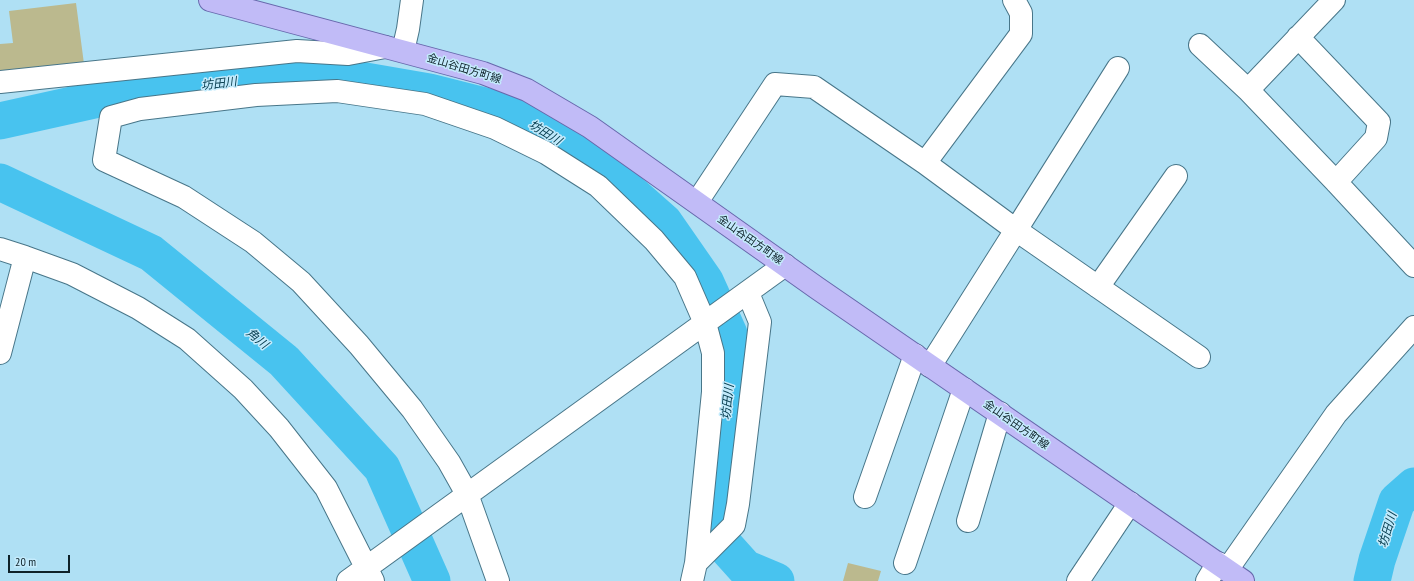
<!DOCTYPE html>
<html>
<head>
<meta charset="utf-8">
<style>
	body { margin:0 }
	#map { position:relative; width:1414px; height:581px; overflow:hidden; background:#afe0f4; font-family:"PT Sans Narrow",sans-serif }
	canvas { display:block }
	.scale { position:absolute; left:8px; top:555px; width:62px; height:18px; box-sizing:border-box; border:2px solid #0e2229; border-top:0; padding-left:5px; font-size:12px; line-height:14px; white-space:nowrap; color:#0e2229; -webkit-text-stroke:3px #c4ebfc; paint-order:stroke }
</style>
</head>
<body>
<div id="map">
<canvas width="1414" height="581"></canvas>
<div class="scale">20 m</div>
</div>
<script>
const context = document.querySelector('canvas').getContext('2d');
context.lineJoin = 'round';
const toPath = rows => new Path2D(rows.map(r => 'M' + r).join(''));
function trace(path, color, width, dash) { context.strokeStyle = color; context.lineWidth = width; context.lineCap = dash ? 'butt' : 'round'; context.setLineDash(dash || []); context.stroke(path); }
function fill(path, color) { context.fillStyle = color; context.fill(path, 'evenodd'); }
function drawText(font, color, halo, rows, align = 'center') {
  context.font = font + ' "PT Sans Narrow","Noto Sans JP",sans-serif'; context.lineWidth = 3; context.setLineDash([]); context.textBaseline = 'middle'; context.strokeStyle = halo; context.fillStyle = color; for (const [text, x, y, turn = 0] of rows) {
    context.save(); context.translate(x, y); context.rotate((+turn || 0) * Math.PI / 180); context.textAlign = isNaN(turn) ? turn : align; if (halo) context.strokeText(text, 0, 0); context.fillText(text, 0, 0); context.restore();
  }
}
trace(toPath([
	[0,121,99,99,319,73,429,92,516,114,612,176,664,222,705,281,729,334,732,366,717,510,718,538,745,568,776,581],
	[0,182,151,253,284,361,382,468,432,581],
	[1372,581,1377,560,1397,501,1414,486]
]), '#48c3ef', 37);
fill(toPath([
	[76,3,84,64,0,73,0,44,13,43,9,11],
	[848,563,881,571,878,581,843,581]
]), '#bbb98e');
const minor = toPath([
	[1014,0,1021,13,1021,34,925,163,1016,230,1118,68],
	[1334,0,1248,90,1336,182,1414,266],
	[1298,37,1379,122,1376,138,1336,182],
	[1200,45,1248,90],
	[403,51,408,29,412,0],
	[0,82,297,51,348,54,385,47],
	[697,202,775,84,814,87,925,163],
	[0,249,25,257,0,353],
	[25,257,72,274,138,308,187,339,243,389,279,428,326,488,373,581],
	[1098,287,1176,176],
	[930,366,1016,230,1199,357],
	[865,497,915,355],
	[968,521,1000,413],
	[905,563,964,389],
	[1227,570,1336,414,1414,327],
	[348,581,785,265],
	[498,581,467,494,449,462,412,409,359,345,301,282,253,242,184,197,104,160,111,117,140,109,256,95,337,91,425,104,495,128,546,153,598,186,654,240,685,277,705,323,713,353,713,392,696,563],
	[692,581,696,563,734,525,738,504,760,322,748,293],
	[1078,581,1130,503],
	[1207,581,1218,563]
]);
const major = toPath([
	[210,0,483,73,527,90,590,127,817,288,1243,581]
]);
trace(minor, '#487689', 24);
trace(major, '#6768ac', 24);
trace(minor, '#fff', 22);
trace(major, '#c1bbf7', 22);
drawText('11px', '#0e2229', '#c4ebfc', [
	["金山谷田方町線",464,69,17],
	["金山谷田方町線",750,240,35],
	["金山谷田方町線",1016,425,35]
]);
drawText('italic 12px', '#0a4052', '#c4ebfc', [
	["坊田川",219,84,-7],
	["坊田川",545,133,32],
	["角川",257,339,39],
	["坊田川",728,402,-84],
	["坊田川",1388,530,-73]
]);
</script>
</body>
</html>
